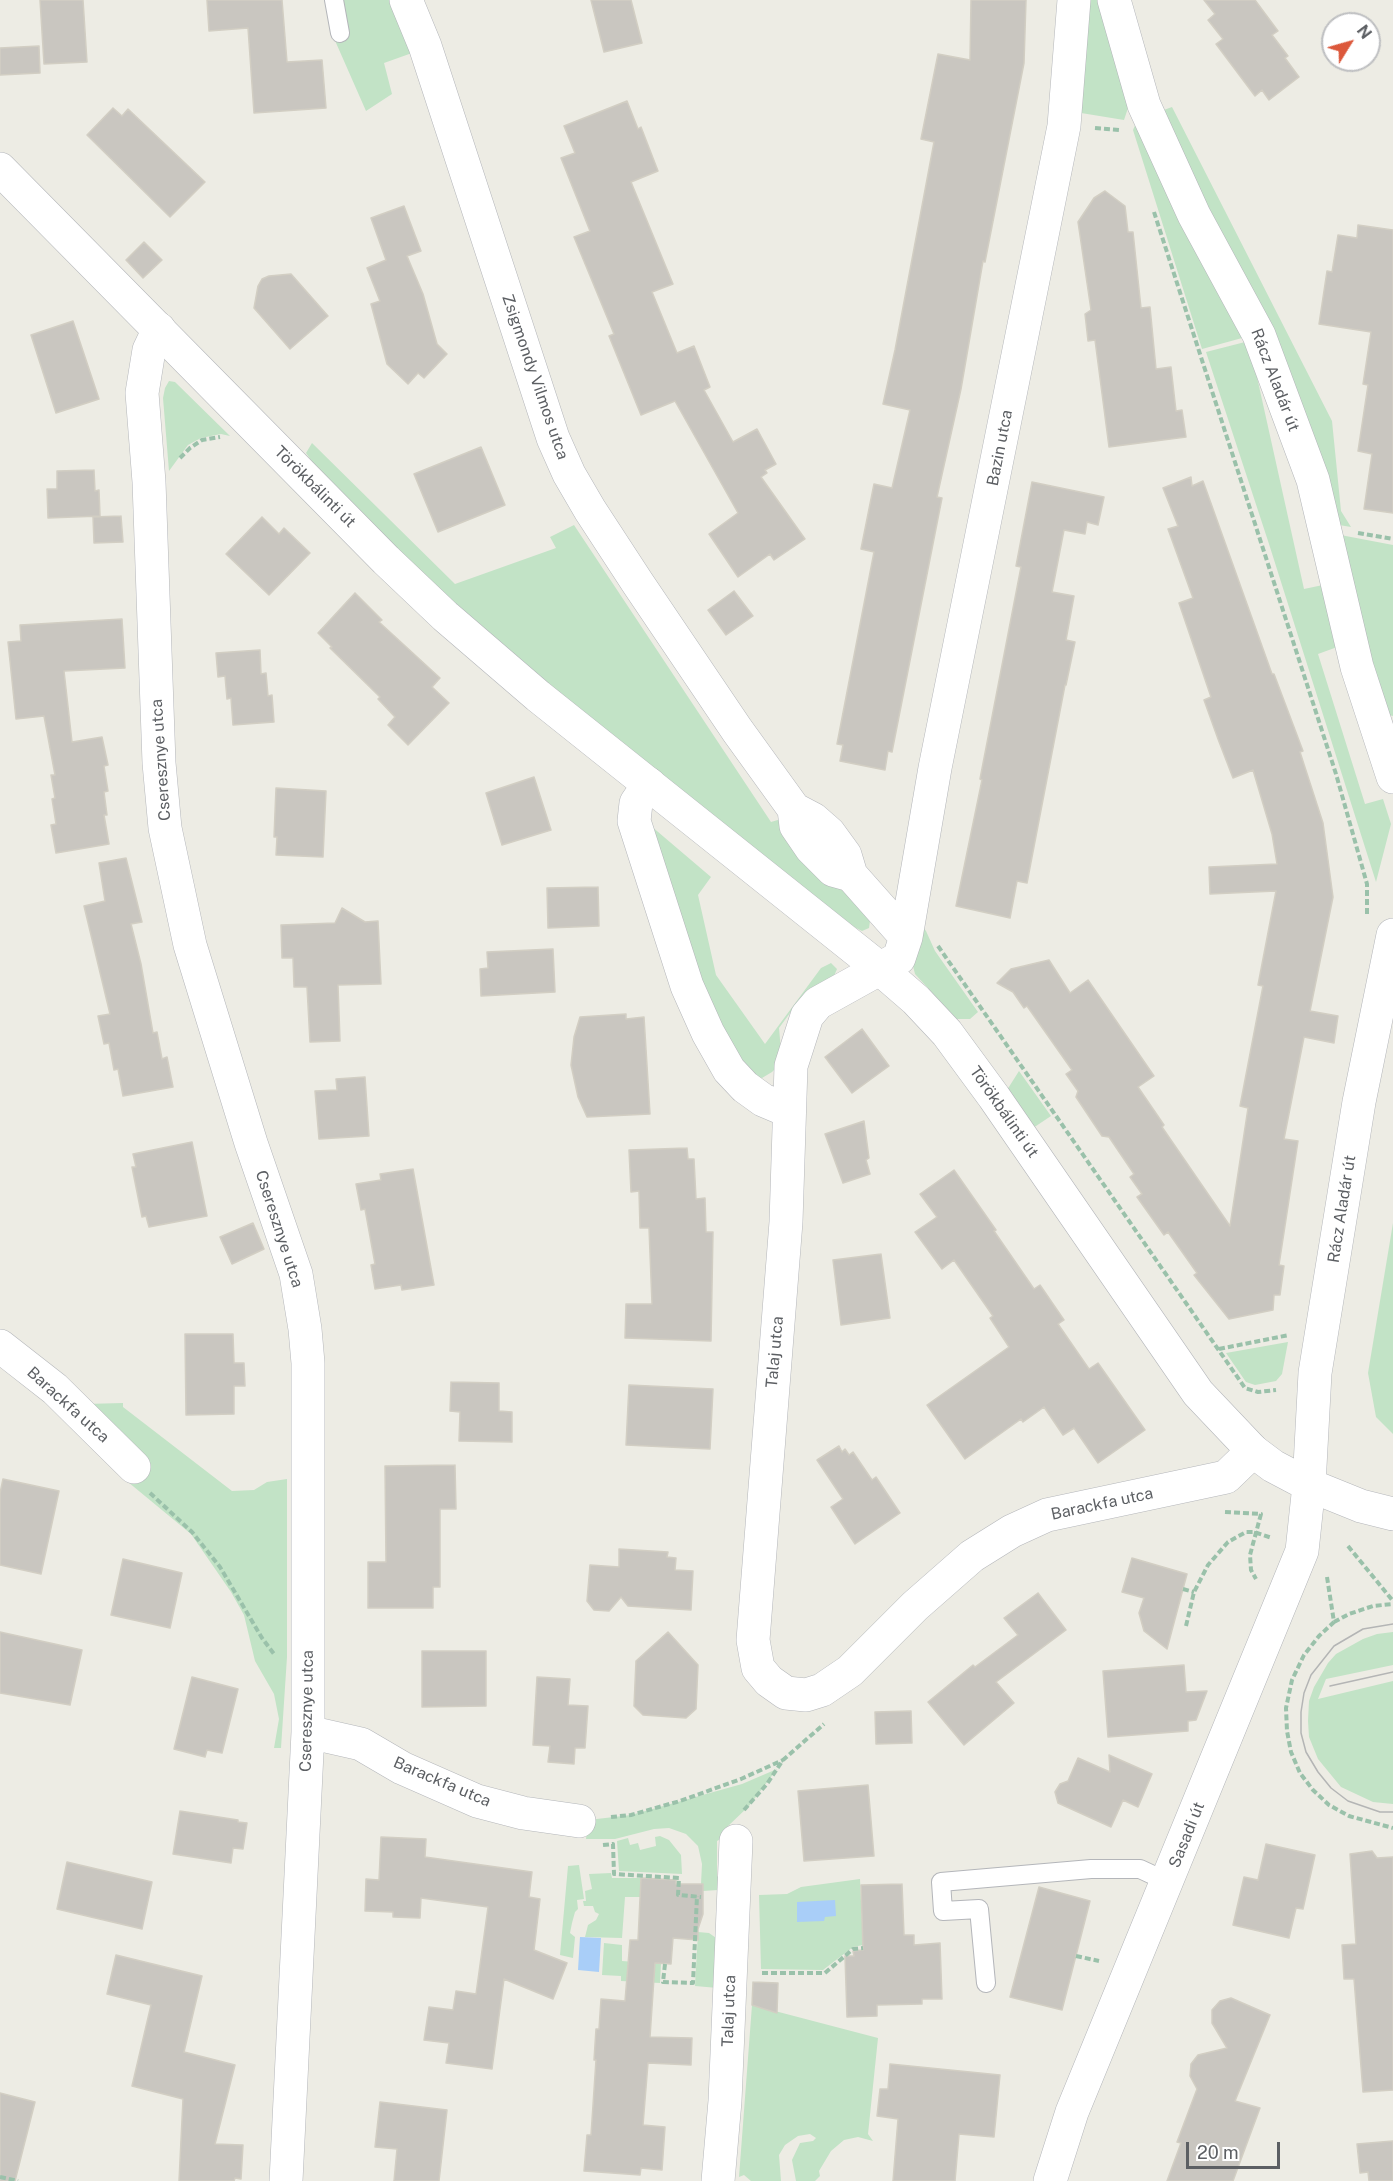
<!DOCTYPE html>
<html>
<head>
<meta charset="utf-8">
<style>
	body { margin:0 }
	#map { position:relative; width:1393px; height:2181px; overflow:hidden; background:#edece4; font-family:"Public Sans",sans-serif }
	canvas { display:block }
	.north { position:absolute; left:1321px; top:12px; width:60px; height:60px; box-sizing:border-box; background:#fff; border:2px solid #bebfc1; border-radius:50%; rotate:53deg; font-size:16px; font-weight:700; line-height:24px; text-align:center; color:#5c5f63 }
	.north::after { content:''; display:block; margin:auto; width:21px; height:27px; background:#dc583b; clip-path:polygon(50% 0,100% 100%,50% 72%,0 100%) }
	.scale { position:absolute; left:1186px; top:2142px; width:94px; height:27px; box-sizing:border-box; border:3px solid #5c5f63; border-top:0; padding-left:8px; font-size:18px; line-height:21px; white-space:nowrap; color:#5c5f63; -webkit-text-stroke:4px #fff; paint-order:stroke }
</style>
</head>
<body>
<div id="map">
<canvas width="1393" height="2181"></canvas>
<div class="north">N</div>
<div class="scale">20 m</div>
</div>
<script>
const context = document.querySelector('canvas').getContext('2d');
context.lineJoin = 'round';
function fill(path, color) { context.fillStyle = color; context.fill(path, 'evenodd'); }
const toPath = rows => new Path2D(rows.map(r => 'M' + r).join(''));
function trace(path, color, width, dash) { context.strokeStyle = color; context.lineWidth = width; context.lineCap = dash ? 'butt' : 'round'; context.setLineDash(dash || []); context.stroke(path); }
function drawText(font, color, halo, rows, align = 'center') {
  context.font = font + ' "Public Sans",sans-serif'; context.lineWidth = 4.5; context.setLineDash([]); context.textBaseline = 'middle'; context.strokeStyle = halo; context.fillStyle = color; for (const [text, x, y, turn = 0] of rows) {
    context.save(); context.translate(x, y); context.rotate((+turn || 0) * Math.PI / 180); context.textAlign = isNaN(turn) ? turn : align; if (halo) context.strokeText(text, 0, 0); context.fillText(text, 0, 0); context.restore();
  }
}
fill(toPath([
	[341,0,397,0,412,53,384,63,392,94,366,111,333,36],
	[1080,0,1103,0,1109,34,1128,108,1124,120,1075,112],
	[1172,107,1332,421,1341,511,1351,527,1327,523,1150,115],
	[1139,116,1253,335,1202,349,1133,130],
	[1249,341,1304,589,1323,585,1340,646,1318,654,1365,804,1383,799,1391,824,1376,882,1269,544,1206,352],
	[169,381,175,382,230,436,221,434,201,438,188,445,169,471,163,398,165,388],
	[312,443,455,584,556,548,550,537,574,525,771,822,781,819,837,879,870,921,869,928,862,931,854,927,523,666,438,590,317,469,306,453],
	[1330,533,1393,545,1393,716,1379,713],
	[644,820,711,877,698,895,716,975,765,1044,821,968,831,963,837,969,834,976,804,994,779,1028,782,1062,772,1072,762,1078,748,1075,718,1038],
	[920,924,926,931,935,951,978,1012,970,1019,956,1019,915,974,912,962],
	[1019,1071,1051,1116,1033,1128,1007,1090],
	[1393,1223,1393,1434,1376,1417,1368,1373],
	[1288,1342,1282,1374,1276,1381,1255,1385,1246,1382,1226,1353],
	[123,1403,123,1407,232,1491,254,1490,267,1482,287,1479,287,1657,281,1748,274,1748,279,1719,274,1694,255,1661,244,1615,231,1592,191,1534,128,1482,85,1404],
	[1393,1632,1393,1665,1326,1679,1318,1699,1393,1681,1393,1804,1373,1802,1341,1787,1318,1759,1309,1737,1308,1721,1309,1701,1314,1687,1328,1663,1336,1654,1363,1639,1377,1634],
	[777,1769,749,1806,726,1828,723,1838,717,1841,717,1876,722,1881,718,1890,703,1891,703,1884,701,1884,702,1864,698,1846,686,1834,669,1828,654,1829,615,1839,586,1839,588,1820,631,1815,742,1784],
	[660,1836,669,1840,681,1855,682,1874,619,1871,617,1841,628,1838,630,1845,638,1843,640,1850,656,1846,655,1837],
	[579,1865,584,1899,577,1900,578,1909,575,1912,572,1923,570,1933,575,1937,573,1958,560,1955,568,1866],
	[611,1873,612,1878,641,1878,640,1897,625,1897,622,1938,585,1937,588,1925,596,1920,599,1914,595,1912,593,1906,584,1906,583,1901,586,1901,585,1891,592,1889,589,1874],
	[860,1879,863,1945,853,1947,823,1970,761,1969,759,1895,787,1894,801,1887],
	[698,1932,709,1933,719,1940,718,1988,695,1986],
	[604,1943,622,1945,622,1961,661,1964,660,1983,621,1981,621,1976,602,1975],
	[752,2005,878,2038,868,2134,873,2141,858,2137,844,2140,831,2151,819,2171,820,2176,815,2181,796,2181,792,2160,800,2143,813,2141,816,2138,810,2134,798,2136,785,2145,779,2155,781,2181,751,2181,744,2175,739,2177]
]), '#c2e3c6');
fill(toPath([
	[835,1900,836,1916,825,1917,824,1921,797,1922,797,1902],
	[580,1937,601,1938,599,1972,578,1970]
]), '#a9cef8');
const building = toPath([
	[40,0,83,0,87,62,44,64,40,0],
	[207,0,282,0,287,62,322,60,326,108,254,113,248,28,209,31,207,0],
	[591,0,631,0,642,43,604,52,591,0],
	[971,0,1026,0,1024,63,985,262,983,261,961,389,937,497,942,498,892,752,888,751,885,770,840,761,843,745,837,744,874,552,861,549,874,484,892,488,910,410,883,404,895,350,934,142,921,139,938,54,970,60,971,0],
	[1204,0,1255,0,1278,31,1272,35,1288,56,1285,58,1299,77,1269,100,1262,90,1255,96,1216,44,1223,39,1208,20,1215,14,1204,0],
	[39,46,40,73,0,75,0,48,39,46],
	[627,101,638,129,641,127,658,171,631,182,673,284,652,292,677,353,694,346,710,387,704,390,733,442,757,429,776,464,765,470,767,473,761,477,805,539,774,560,770,554,738,577,709,534,738,513,675,401,641,415,609,336,614,334,574,237,590,231,561,158,575,153,564,126,627,101],
	[113,108,122,116,128,109,205,182,170,217,87,135,113,108],
	[1105,191,1125,206,1128,232,1133,232,1141,308,1150,307,1156,369,1171,367,1176,411,1182,410,1186,437,1109,447,1095,340,1088,341,1085,314,1091,310,1078,222,1094,198,1105,191],
	[404,206,421,251,407,256,423,294,437,344,447,354,424,378,418,373,408,384,387,364,371,304,380,301,367,268,386,260,371,218,404,206],
	[1358,225,1393,230,1393,513,1364,509,1372,454,1358,451,1368,385,1363,384,1371,332,1319,324,1327,271,1332,272,1338,235,1357,238,1358,225],
	[144,242,162,260,143,278,126,260,144,242],
	[291,274,328,316,290,349,254,308,258,286,262,279,269,276,291,274],
	[73,321,99,399,56,413,31,335,73,321],
	[481,447,505,505,438,532,414,474,481,447],
	[94,470,95,491,99,490,100,516,48,518,47,489,57,489,57,471,94,470],
	[1191,477,1192,486,1203,481,1272,674,1274,674,1303,751,1300,752,1323,823,1333,897,1310,1011,1338,1016,1334,1043,1304,1037,1284,1139,1298,1141,1279,1265,1284,1266,1280,1295,1274,1295,1273,1310,1229,1319,1194,1275,1197,1273,1168,1232,1164,1235,1137,1197,1142,1194,1130,1177,1134,1174,1109,1137,1102,1136,1076,1097,1078,1091,1066,1074,1072,1070,1027,1006,1024,1008,1013,992,997,983,1011,969,1049,960,1070,993,1088,980,1154,1076,1138,1087,1164,1125,1162,1127,1230,1226,1248,1108,1240,1106,1263,986,1258,985,1276,891,1210,894,1209,867,1277,864,1272,834,1253,770,1233,778,1218,739,1204,700,1211,697,1179,603,1193,598,1168,529,1178,526,1163,488,1191,477],
	[1032,482,1104,497,1098,525,1087,522,1085,534,1064,530,1052,592,1074,596,1066,640,1075,642,1066,685,1065,685,1027,883,1017,881,1010,918,956,906,982,780,980,779,1021,567,1016,566,1032,482],
	[121,516,123,542,94,543,93,517,121,516],
	[262,517,279,534,284,528,310,553,269,595,226,554,262,517],
	[734,591,753,616,726,635,708,610,734,591],
	[355,593,382,620,379,622,440,678,432,687,449,703,408,745,388,725,395,717,378,699,380,697,330,648,332,647,318,633,355,593],
	[122,619,125,668,64,671,72,742,102,737,108,765,104,766,108,791,104,792,107,815,104,815,109,844,56,853,51,825,56,824,52,799,55,798,51,775,55,775,44,716,16,719,8,642,21,641,20,625,122,619],
	[260,650,261,674,266,673,268,696,272,695,274,722,233,725,231,698,227,699,225,676,218,677,216,653,260,650],
	[534,777,551,830,502,845,486,793,534,777],
	[276,788,326,791,323,857,276,855,277,837,274,837,276,788],
	[126,858,142,922,131,924,141,964,153,1033,157,1032,162,1059,167,1057,173,1087,123,1096,118,1069,114,1070,109,1043,104,1044,98,1016,110,1014,84,906,105,901,99,863,126,858],
	[598,887,599,926,548,928,547,888,598,887],
	[342,908,365,922,378,921,381,984,338,985,340,1041,310,1042,307,987,294,987,293,958,282,958,281,925,335,923,342,908],
	[553,949,555,992,481,996,480,969,488,968,487,952,553,949],
	[626,1014,626,1019,644,1017,650,1114,587,1117,578,1097,571,1065,574,1037,580,1017,626,1014],
	[862,1029,889,1066,852,1093,825,1057,862,1029],
	[365,1077,369,1136,319,1139,315,1091,337,1090,336,1079,365,1077],
	[864,1121,869,1158,866,1160,870,1174,843,1183,825,1134,864,1121],
	[192,1142,207,1216,149,1227,146,1216,142,1217,132,1167,136,1167,133,1154,192,1142],
	[687,1148,688,1159,694,1159,696,1199,705,1198,706,1232,713,1232,711,1341,625,1338,626,1304,652,1304,649,1228,640,1228,639,1191,631,1192,629,1150,687,1148],
	[413,1169,434,1285,402,1290,401,1285,375,1289,371,1265,375,1264,365,1209,361,1210,356,1184,381,1180,380,1174,413,1169],
	[954,1170,996,1230,994,1231,1034,1289,1040,1285,1064,1320,1058,1324,1089,1369,1098,1363,1145,1430,1098,1463,1074,1428,1063,1435,1044,1407,1023,1422,1021,1419,965,1459,927,1405,1009,1347,990,1318,993,1316,954,1260,942,1269,915,1232,937,1217,920,1194,954,1170],
	[253,1223,264,1249,232,1264,220,1237,253,1223],
	[881,1254,890,1318,841,1325,833,1260,881,1254],
	[185,1334,233,1334,234,1363,244,1363,245,1386,234,1386,234,1414,186,1415,185,1334],
	[451,1382,499,1383,499,1411,512,1412,512,1442,459,1441,460,1412,450,1411,451,1382],
	[629,1385,713,1389,710,1449,626,1445,629,1385],
	[839,1446,842,1452,845,1449,849,1455,853,1452,872,1480,876,1477,900,1513,855,1544,831,1507,843,1499,817,1460,839,1446],
	[455,1465,456,1509,440,1509,440,1587,433,1587,433,1608,368,1608,368,1562,386,1562,385,1466,455,1465],
	[3,1479,59,1491,41,1574,0,1565,0,1493,3,1479],
	[619,1549,668,1552,667,1557,676,1558,675,1570,693,1571,691,1610,628,1606,621,1597,609,1611,594,1610,587,1601,590,1565,619,1567,619,1549],
	[1132,1558,1187,1574,1167,1649,1144,1631,1139,1613,1144,1598,1122,1592,1132,1558],
	[123,1559,182,1573,170,1628,111,1615,123,1559],
	[1038,1593,1066,1630,996,1682,1014,1703,964,1745,928,1702,973,1665,975,1667,1018,1635,1004,1618,1038,1593],
	[0,1632,82,1650,70,1705,0,1693,0,1632],
	[668,1632,698,1665,696,1709,686,1718,643,1715,634,1706,636,1661,668,1632],
	[422,1651,486,1651,486,1706,422,1707,422,1651],
	[1184,1665,1186,1692,1207,1691,1196,1720,1188,1721,1188,1731,1108,1737,1103,1671,1184,1665],
	[192,1677,238,1689,222,1753,207,1750,205,1757,174,1749,192,1677],
	[537,1677,570,1679,568,1705,588,1706,585,1748,575,1748,574,1764,548,1762,550,1746,533,1745,537,1677],
	[911,1711,912,1743,876,1744,875,1712,911,1711],
	[1109,1755,1152,1774,1138,1807,1123,1800,1111,1827,1058,1803,1055,1792,1060,1784,1068,1781,1078,1758,1110,1772,1109,1755],
	[868,1785,874,1856,804,1861,798,1791,868,1785],
	[180,1811,238,1820,238,1822,247,1823,243,1849,233,1848,231,1863,173,1854,180,1811],
	[381,1837,426,1839,425,1857,532,1872,529,1897,540,1899,534,1950,567,1963,553,1999,504,1979,492,2069,446,2063,449,2043,424,2040,429,2007,453,2010,456,1991,476,1994,488,1907,421,1898,420,1918,393,1917,393,1912,365,1911,366,1879,379,1880,381,1837],
	[1266,1844,1315,1855,1303,1909,1296,1908,1289,1938,1233,1925,1244,1877,1258,1880,1266,1844],
	[1372,1851,1377,1858,1393,1857,1393,2090,1363,2092,1354,1979,1344,1979,1342,1945,1356,1944,1350,1854,1372,1851],
	[67,1862,152,1882,142,1929,57,1909,67,1862],
	[641,1878,676,1880,676,1884,703,1884,703,1914,698,1929,698,1940,673,1938,671,1964,655,1963,650,2037,692,2038,691,2065,648,2063,643,2125,665,2127,662,2170,641,2168,640,2175,584,2171,587,2135,591,2135,596,2060,594,2060,596,2029,599,2029,601,1999,625,2001,630,1940,638,1940,641,1878],
	[902,1884,904,1935,914,1935,914,1945,940,1943,942,1999,922,1999,922,2004,877,2005,877,2016,847,2017,845,1956,854,1956,853,1951,863,1950,861,1885,902,1884],
	[1039,1887,1090,1901,1062,2010,1010,1997,1039,1887],
	[116,1955,202,1976,184,2052,235,2065,215,2144,243,2145,241,2179,235,2178,234,2181,179,2181,183,2099,132,2086,151,2005,107,1994,116,1955],
	[753,1982,778,1983,777,2013,752,2005,753,1982],
	[1231,1998,1270,2015,1235,2101,1260,2108,1233,2181,1167,2181,1181,2143,1177,2142,1197,2089,1190,2076,1191,2064,1198,2055,1227,2048,1212,2023,1212,2010,1220,2001,1231,1998],
	[890,2064,1000,2075,994,2137,959,2134,955,2181,893,2181,898,2119,877,2116,880,2089,888,2089,890,2064],
	[0,2093,35,2102,15,2181,0,2181,0,2093],
	[380,2102,447,2110,439,2181,394,2181,397,2149,375,2147,380,2102],
	[1393,2141,1393,2181,1369,2181,1368,2172,1360,2173,1357,2144,1393,2141]
]);
fill(building, '#c9c6c0');
trace(building, '#d2cec3', 1.5);
const service = toPath([
	[334,0,340,33],
	[986,1983,979,1909,943,1911,941,1882,1091,1869,1140,1869,1168,1882]
]);
const minor = toPath([
	[406,0,425,46,553,438,569,474,590,510,637,582,737,730,794,809,813,819,829,833,845,855,851,875,906,937],
	[1074,0,1064,126,935,768,906,937,899,958,818,1003,807,1016,791,1066,786,1222,753,1640,758,1668,769,1681,786,1693,806,1695,822,1690,850,1671,915,1606,972,1556,1012,1531,1047,1515,1226,1477,1253,1451],
	[1114,0,1144,105,1194,215,1259,335,1313,480,1357,667,1393,777],
	[159,329,149,350,142,393,149,482,159,763,165,828,190,945,251,1143,296,1274,305,1329,308,1363,308,1732,286,2181],
	[649,784,636,803,634,821,687,986,708,1033,729,1070,745,1087,763,1100,789,1111],
	[794,809,796,826,811,848,833,870,851,875],
	[0,1346,55,1389,134,1467],
	[308,1732,361,1744,402,1768,477,1801,523,1813,579,1821],
	[718,2181,725,2101,736,1841]
]);
const tertiary = toPath([
	[0,169,386,560,445,616,538,696,879,968,916,1000,947,1033,994,1097,1198,1393,1253,1451,1273,1466,1309,1485,1361,1506,1393,1514],
	[1050,2181,1072,2112,1302,1551,1309,1485,1315,1373,1359,1102,1393,935]
]);
trace(service, '#b4b6ba', 20);
trace(minor, '#b4b6ba', 34);
trace(tertiary, '#b4b6ba', 34);
trace(toPath([
	[1095,128,1120,130],
	[1154,212,1336,774,1367,884,1367,915],
	[180,458,190,448,202,440,220,437],
	[1358,533,1393,539],
	[938,946,1245,1388,1258,1392,1276,1390],
	[1219,1349,1289,1335],
	[150,1493,192,1532,220,1567,262,1638,274,1654],
	[1225,1512,1261,1514,1250,1555,1251,1570,1256,1579],
	[1348,1546,1393,1601],
	[1327,1577,1334,1622,1319,1636,1304,1655,1292,1680,1286,1708,1287,1731,1291,1752,1300,1773,1313,1790,1329,1805,1349,1816,1393,1828],
	[1183,1589,1194,1592],
	[1334,1622,1349,1614,1373,1606,1393,1604],
	[1186,1626,1194,1592,1208,1565,1228,1542,1246,1532,1254,1532,1272,1538],
	[744,1810,767,1784,783,1760,824,1724],
	[611,1817,631,1815,680,1801,741,1779,783,1760],
	[603,1845,613,1844,614,1874,679,1878,678,1895,701,1897],
	[1076,1956,1099,1961],
	[665,1964,663,1982,693,1983,697,1896],
	[762,1973,825,1973,853,1949,863,1948],
	[0,2177,18,2181]
]), '#9ac1aa', 4, [6, 3]);
trace(service, '#fff', 18);
trace(minor, '#fff', 33);
trace(tertiary, '#fff', 33);
trace(toPath([
	[1393,1624,1363,1629,1334,1646,1311,1675,1304,1693,1301,1712,1301,1733,1306,1752,1318,1772,1331,1788,1348,1801,1380,1812,1393,1812],
	[1330,1686,1393,1672]
]), '#b4b5b5', 1.5);
drawText('16px', '#5c5f63', '#fff', [
	["Zsigmondy Vilmos utca",535,377,71],
	["Rácz Aladár út",1275,380,69],
	["Bazin utca",1000,448,-79],
	["Törökbálinti út",315,487,45],
	["Cseresznye utca",161,760,-94],
	["Törökbálinti út",1004,1112,55],
	["Rácz Aladár út",1342,1209,-81],
	["Cseresznye utca",279,1229,72],
	["Talaj utca",775,1352,-85],
	["Barackfa utca",68,1405,42],
	["Barackfa utca",1102,1504,-12],
	["Cseresznye utca",307,1711,-89],
	["Barackfa utca",442,1782,23],
	["Sasadi út",1187,1835,-68],
	["Talaj utca",729,2011,-88]
]);
</script>
</body>
</html>
